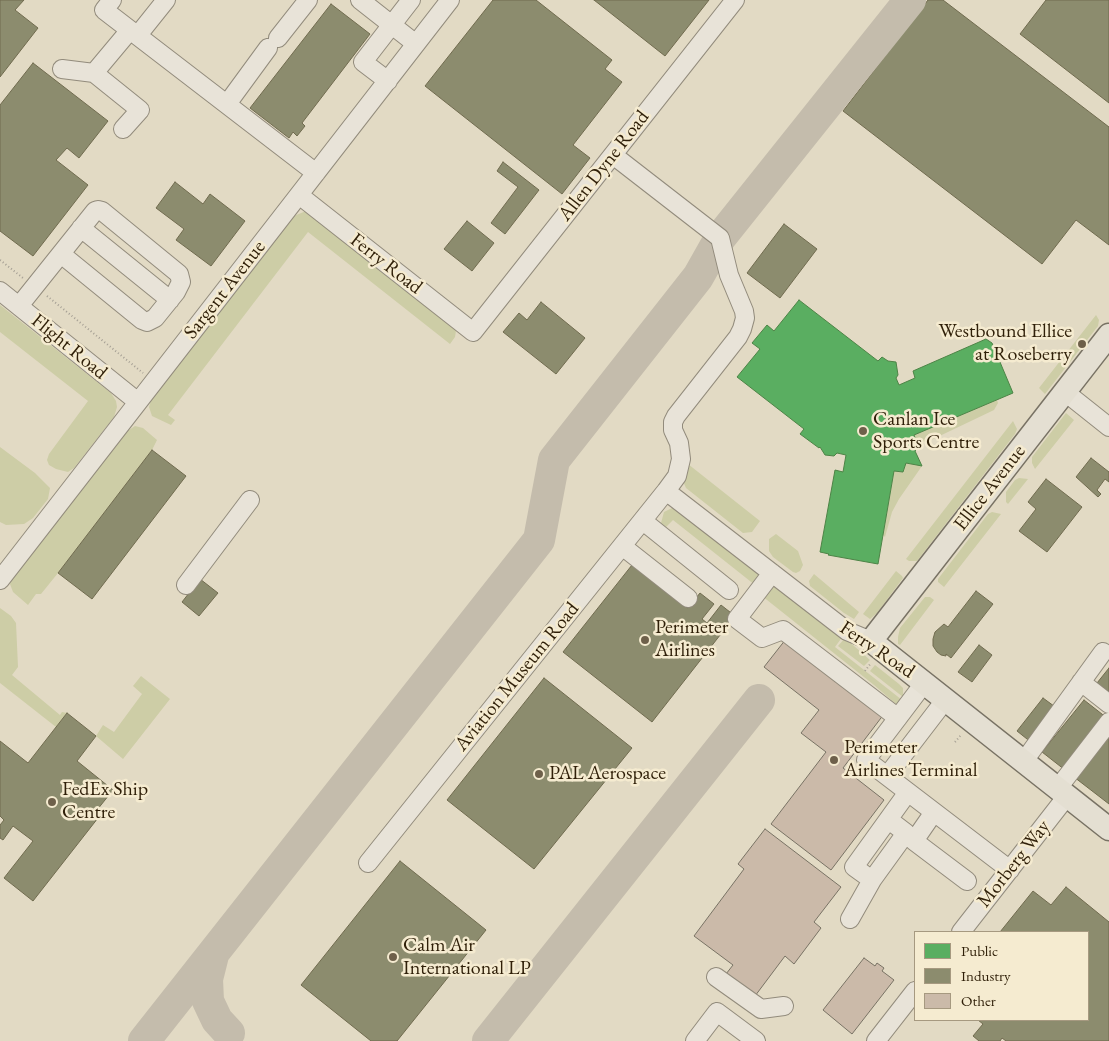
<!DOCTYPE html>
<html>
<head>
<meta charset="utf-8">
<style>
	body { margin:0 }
	#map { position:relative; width:1109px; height:1041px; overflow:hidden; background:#e2dac4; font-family:"EB Garamond",serif }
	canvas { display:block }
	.legend { position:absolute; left:914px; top:931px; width:175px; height:90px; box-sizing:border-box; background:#f5ebd0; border:1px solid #a69980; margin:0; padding:6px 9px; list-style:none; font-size:15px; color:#2f1f08 }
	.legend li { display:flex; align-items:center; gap:10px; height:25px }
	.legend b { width:25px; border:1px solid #a69980 }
</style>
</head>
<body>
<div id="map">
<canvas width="1109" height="1041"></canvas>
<ul class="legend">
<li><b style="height:14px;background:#5aae61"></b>Public</li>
<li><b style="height:14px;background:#8c8c6e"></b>Industry</li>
<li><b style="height:14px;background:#cbbaa9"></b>Other</li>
</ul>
</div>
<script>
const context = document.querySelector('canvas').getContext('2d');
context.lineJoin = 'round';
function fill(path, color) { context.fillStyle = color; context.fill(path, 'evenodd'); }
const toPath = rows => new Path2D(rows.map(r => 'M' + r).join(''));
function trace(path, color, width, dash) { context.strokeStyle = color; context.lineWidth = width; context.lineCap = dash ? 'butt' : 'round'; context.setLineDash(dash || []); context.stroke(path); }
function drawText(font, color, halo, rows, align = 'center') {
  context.font = font + ' "EB Garamond",serif'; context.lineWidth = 5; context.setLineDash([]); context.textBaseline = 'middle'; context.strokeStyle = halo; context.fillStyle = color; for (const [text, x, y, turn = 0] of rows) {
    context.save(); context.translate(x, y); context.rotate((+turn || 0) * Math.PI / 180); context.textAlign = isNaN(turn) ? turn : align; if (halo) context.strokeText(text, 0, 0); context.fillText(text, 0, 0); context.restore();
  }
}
fill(toPath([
	[306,211,453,327,456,331,455,337,450,344,308,232,168,415,175,420,171,425,152,416,149,407,151,400,294,216],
	[0,305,111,393,116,401,117,407,114,417,74,468,68,472,56,469,49,465,47,460,49,454,88,401,0,332],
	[1096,315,1099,320,1098,326,1045,394,1039,388],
	[997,400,998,403,994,410,927,442,916,440,914,435],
	[1066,413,1074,420,1035,469,1032,463,1032,457],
	[1013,421,1017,429,1015,434,917,561,909,561,906,559],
	[135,426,143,428,157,440,152,450,58,573,41,594,36,594,28,605,13,592,10,584,11,580,126,432],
	[0,447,35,473,50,488,48,499,33,518,24,524,6,525,0,522],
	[906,463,922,466,899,499,892,512,885,537,883,535,894,471,903,472],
	[688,464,760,521,752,532,743,533,686,488,682,479],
	[1019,478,1028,479,1008,504,1006,502,1006,492,1015,480],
	[674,507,759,571,759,577,755,585,673,520,666,527,661,523,664,512],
	[992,512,1001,514,944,587,938,582,938,579,988,514],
	[776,534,798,551,803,565,800,571,796,573,793,572,773,557,769,551,769,539],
	[896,571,902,576,903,578,877,613,870,619,863,614],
	[814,574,859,612,854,619,844,613,810,586,809,581],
	[775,586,783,587,843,636,835,647,902,700,900,702,896,704,874,685,762,596,768,589],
	[925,597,930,597,934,600,900,645,898,644,898,637,900,628],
	[0,608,11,616,16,623,18,667,12,675,60,715,62,712,67,713,56,727,0,683],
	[845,638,870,660,864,666,838,646],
	[875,665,899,684,903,688,903,697,870,671],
	[141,676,170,699,123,759,96,736,103,725,114,732,142,694,133,686]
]), '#cdcda6');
const public = toPath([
	[799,300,878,361,882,357,888,361,896,362,898,375,896,378,899,385,915,378,913,371,986,339,992,343,1013,393,914,435,916,440,923,441,915,451,922,466,906,463,903,472,894,471,878,564,828,555,829,554,820,552,835,470,843,472,846,455,837,453,834,456,825,455,820,447,819,448,800,434,804,429,737,377,760,349,752,343,767,325,774,331,799,300]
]);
fill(public, '#5aae61');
trace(public, '#4d8346', 1);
const industry = toPath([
	[0,0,24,0,15,10,38,28,0,77,0,0],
	[493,0,536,0,612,60,605,69,622,82,573,145,590,158,562,194,425,86,493,0],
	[594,0,709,0,665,56,594,0],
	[928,0,943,0,1109,127,1109,245,1076,220,1042,264,843,111,928,0],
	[1046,0,1109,0,1109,103,1020,34,1046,0],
	[331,4,370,34,302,123,305,126,297,136,293,132,289,138,250,108,331,4],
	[33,63,108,121,79,158,67,148,56,160,88,185,33,256,0,231,0,105,33,63],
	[503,162,539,190,505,234,491,223,518,187,497,171,503,162],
	[175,182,203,204,210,194,245,221,211,266,176,240,184,229,156,208,175,182],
	[467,221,494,243,472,271,444,249,467,221],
	[784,224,817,249,780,298,747,273,784,224],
	[541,302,585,338,556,374,503,332,519,313,527,320,541,302],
	[152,450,186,476,92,599,58,573,152,450],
	[1091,458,1109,472,1109,482,1105,479,1097,490,1101,494,1098,497,1076,477,1091,458],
	[1046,479,1082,507,1047,552,1019,531,1036,509,1028,502,1046,479],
	[632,565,688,608,700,593,714,604,702,619,707,623,721,605,735,616,652,722,563,652,632,565],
	[200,579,218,593,199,616,182,602,200,579],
	[976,591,993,604,951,658,946,654,946,656,941,655,937,652,933,646,933,639,935,632,944,624,948,627,976,591],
	[979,645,992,655,972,682,958,672,979,645],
	[1109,668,1109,692,1097,683,1109,668],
	[544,678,632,748,534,869,447,800,544,678],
	[1043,698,1058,709,1032,743,1017,731,1043,698],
	[1084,700,1107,718,1065,770,1042,752,1084,700],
	[67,713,96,736,77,761,113,790,93,815,98,818,33,901,4,878,33,841,13,826,3,840,0,838,0,825,4,820,0,816,0,741,28,763,67,713],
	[1109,732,1109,804,1074,777,1109,732],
	[400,861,486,930,397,1041,371,1041,301,985,400,861],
	[1066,887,1109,922,1109,1041,1006,1041,1002,1038,1000,1041,979,1041,973,1036,983,1024,978,1020,1088,1020,1088,932,1000,932,1033,891,1051,905,1066,887]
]);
fill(industry, '#8c8c6e');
trace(industry, '#706b4f', 1);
trace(toPath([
	[213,955,207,979,208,1001,217,1020,229,1033],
	[144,1041,539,540,554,460,698,277,720,238,910,0],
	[488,1041,759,700]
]), '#c4bcac', 32);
const building = toPath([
	[786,639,884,714,843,768,884,800,831,870,771,824,826,752,801,733,819,710,764,667,786,639],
	[765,829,841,887,814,922,821,928,794,964,785,956,755,996,726,974,733,965,694,936,744,869,738,864,765,829],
	[864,958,875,966,877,963,884,968,882,971,894,980,852,1034,823,1010,864,958]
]);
fill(building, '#cbbaa9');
trace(building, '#787264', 1);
const minor = toPath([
	[112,0,104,10,316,173],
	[360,0,416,44],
	[138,35,166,0],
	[278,38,308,0],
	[62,69,94,73,140,110,123,129],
	[94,73,130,30],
	[388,81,363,62,411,0],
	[227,104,268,48],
	[299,195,473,332,735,0],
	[81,228,170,300],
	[0,291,138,402],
	[19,306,95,211,98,210,102,211,179,274,181,282,176,292,155,318,147,322,142,320,61,254],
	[1065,392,1109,427],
	[666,491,847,631,871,641],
	[643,521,729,590],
	[622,546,688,598],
	[772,573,737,619,762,638,783,630,898,718],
	[0,580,450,0],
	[186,585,250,500],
	[1081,682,1109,704],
	[946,699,887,776,1010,870],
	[1024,761,1103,652],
	[887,776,866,760,925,682],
	[1058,788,1109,722],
	[934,812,914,841,967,881],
	[368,863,666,491,677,476,681,459,679,443,673,430,673,422,676,416,738,337,742,329,745,318,744,311,729,275,720,238,613,155],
	[872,880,854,867,908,792],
	[850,919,872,880,906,833,889,820],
	[961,932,1067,796],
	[716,977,761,1009,784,1006],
	[695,1041,717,1012,756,1041],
	[876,1041,915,991]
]);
const major = toPath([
	[1109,335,871,641,1109,829]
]);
trace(minor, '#928b7c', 20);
trace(major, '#787264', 25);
trace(toPath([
	[0,260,23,278],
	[47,296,143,373],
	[865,671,871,663],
	[955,742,961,735]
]), '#a59f94', 2, [1, 2.5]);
trace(minor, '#e8e3d8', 18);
trace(major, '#e4dfd2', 22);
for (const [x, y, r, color] of [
	[1082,344,5,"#6e604a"],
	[863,431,5,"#6e604a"],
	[645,640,5,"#6e604a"],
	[834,760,5,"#6e604a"],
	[539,774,5,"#6e604a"],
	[52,802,5,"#6e604a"],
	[393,957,5,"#6e604a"]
]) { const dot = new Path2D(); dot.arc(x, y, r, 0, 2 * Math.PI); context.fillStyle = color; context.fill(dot); trace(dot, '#f5ebd0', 2); }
drawText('20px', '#2f1f08', '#f5ebd0', [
	["Allen Dyne Road",604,166,-52],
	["Ferry Road",386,264,38],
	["Sargent Avenue",225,290,-52],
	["Flight Road",69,347,39],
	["Ellice Avenue",990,488,-52],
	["Ferry Road",877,650,34],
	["Aviation Museum Road",517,677,-51],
	["Morberg Way",1014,864,-52]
]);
drawText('20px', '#2f1f08', '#f5ebd0', [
	["Westbound Ellice",1072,332,"right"],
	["at Roseberry",1072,355,"right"],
	["Canlan Ice",873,420],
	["Sports Centre",873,443],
	["Perimeter",655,628],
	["Airlines",655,651],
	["Perimeter",844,748],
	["Airlines Terminal",844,771],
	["PAL Aerospace",549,774],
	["FedEx Ship",62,790],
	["Centre",62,813],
	["Calm Air",403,946],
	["International LP",403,969]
], 'left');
</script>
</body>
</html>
